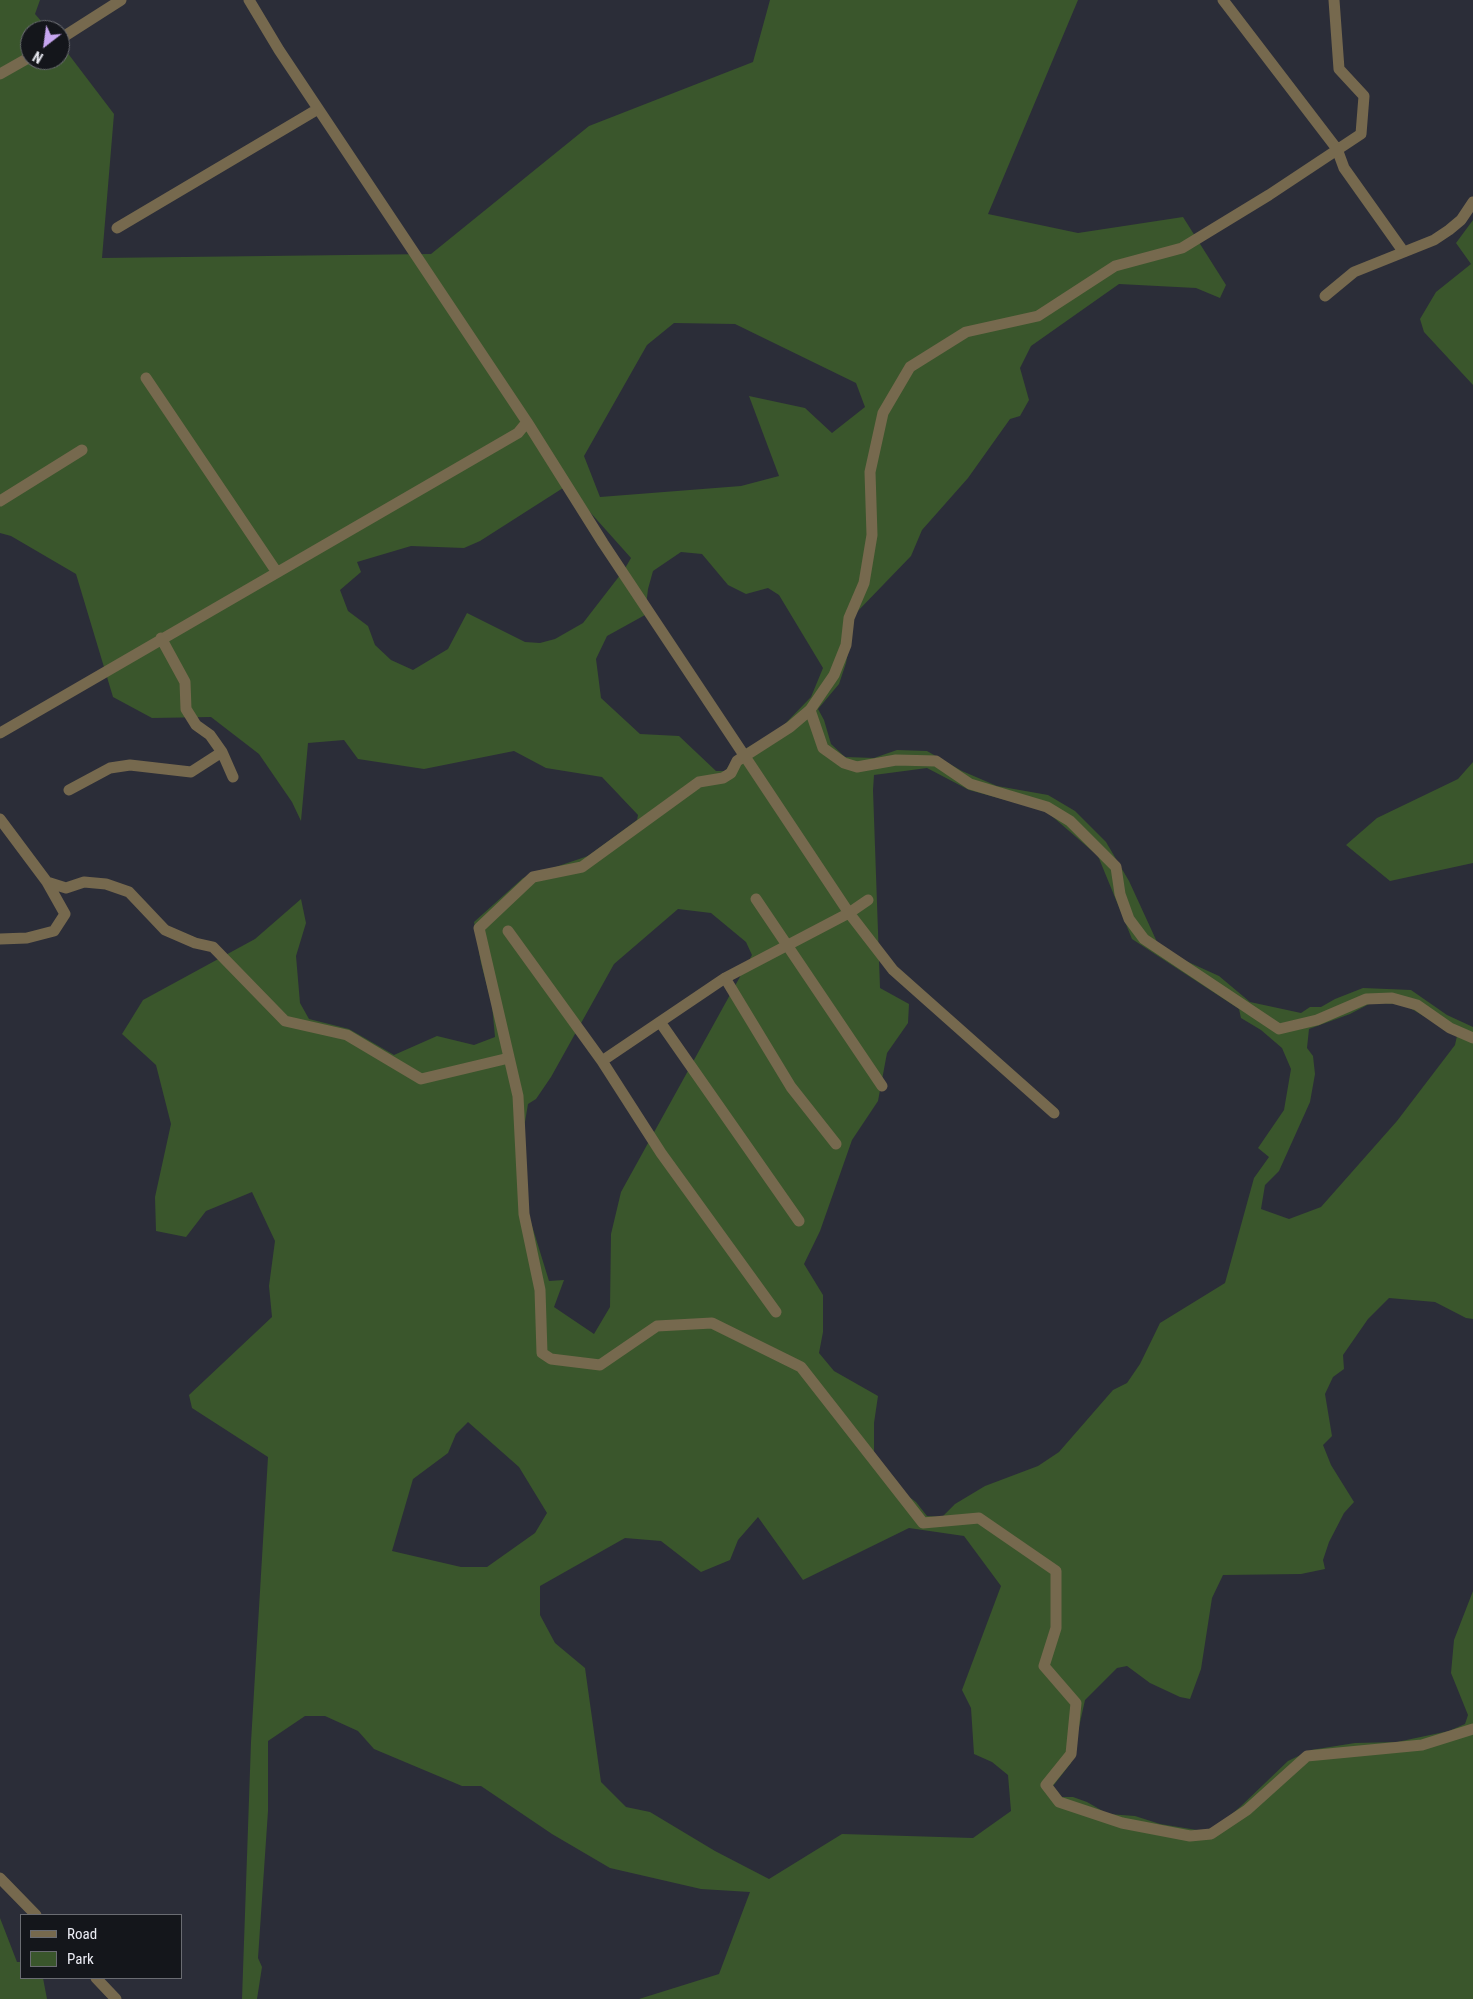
<!DOCTYPE html>
<html>
<head>
<meta charset="utf-8">
<style>
	body { margin:0 }
	#map { position:relative; width:1473px; height:1999px; overflow:hidden; background:#2b2d38; font-family:"Roboto Condensed",sans-serif }
	canvas { display:block }
	.legend { position:absolute; left:20px; top:1914px; width:162px; height:65px; box-sizing:border-box; background:#14161b; border:1px solid #6a6c72; margin:0; padding:6px 9px; list-style:none; font-size:15px; color:#ecedf5 }
	.legend li { display:flex; align-items:center; gap:10px; height:25px }
	.legend b { width:25px; border:1px solid #6a6c72 }
	.north { position:absolute; left:20px; top:20px; width:50px; height:50px; box-sizing:border-box; background:#14161b; border:1px solid #6a6c72; border-radius:50%; rotate:210deg; font-size:14px; font-weight:700; line-height:20px; text-align:center; color:#ecedf5 }
	.north::after { content:''; display:block; margin:auto; width:18px; height:22px; background:#c7a6f0; clip-path:polygon(50% 0,100% 100%,50% 72%,0 100%) }
</style>
</head>
<body>
<div id="map">
<canvas width="1473" height="1999"></canvas>
<ul class="legend">
<li><b style="height:6px;background:#76694e"></b>Road</li>
<li><b style="height:14px;background:#3a562c"></b>Park</li>
</ul>
<div class="north">N</div>
</div>
<script>
const context = document.querySelector('canvas').getContext('2d');
context.lineJoin = 'round';
function fill(path, color) { context.fillStyle = color; context.fill(path, 'evenodd'); }
const toPath = rows => new Path2D(rows.map(r => 'M' + r).join(''));
function trace(path, color, width, dash) { context.strokeStyle = color; context.lineWidth = width; context.lineCap = dash ? 'butt' : 'round'; context.setLineDash(dash || []); context.stroke(path); }
fill(toPath([
	[0,0,40,0,35,14,49,30,30,30,30,60,60,60,60,43,114,114,102,258,431,254,589,126,753,62,770,0,1078,0,988,214,1078,233,1183,217,1226,285,1220,298,1196,288,1119,284,1031,346,1020,368,1029,400,1020,416,1010,419,968,478,922,530,911,556,855,614,846,663,839,684,818,709,824,720,831,744,845,757,874,758,897,750,927,751,962,771,997,786,1048,795,1075,811,1106,842,1129,881,1157,942,1186,961,1219,976,1250,1002,1301,1013,1310,1007,1321,1007,1335,999,1363,988,1411,990,1447,1015,1473,1027,1473,1319,1466,1318,1435,1302,1389,1298,1368,1319,1343,1355,1344,1369,1333,1377,1325,1394,1332,1436,1323,1445,1331,1465,1354,1502,1344,1513,1329,1542,1323,1560,1325,1569,1301,1574,1223,1575,1212,1598,1201,1669,1190,1699,1180,1697,1150,1683,1127,1666,1117,1668,1085,1700,1071,1763,1053,1786,1062,1797,1073,1797,1087,1802,1108,1814,1135,1816,1160,1824,1203,1831,1219,1825,1240,1807,1288,1761,1311,1750,1355,1743,1397,1742,1449,1731,1465,1724,1468,1715,1451,1673,1454,1640,1473,1591,1473,1999,639,1999,719,1974,750,1892,701,1889,610,1868,552,1834,481,1786,462,1786,374,1749,358,1731,325,1716,305,1716,268,1741,268,1811,258,1958,262,1967,257,1999,242,1999,251,1742,268,1457,192,1408,189,1395,272,1317,269,1286,275,1241,252,1192,206,1211,186,1237,156,1231,155,1197,171,1124,156,1065,122,1034,143,1000,255,939,301,899,306,923,296,956,300,1003,309,1019,349,1029,394,1055,437,1036,474,1045,495,1037,492,1005,481,963,474,922,523,878,588,856,637,820,638,815,602,777,546,768,514,751,424,769,358,759,344,740,308,743,301,821,292,802,259,754,211,717,152,718,113,697,76,574,11,536,0,533],
	[674,323,735,324,856,383,865,407,832,433,805,408,749,396,779,476,741,486,600,497,584,456,647,345],
	[563,488,572,492,631,558,624,570,583,623,555,639,540,643,525,642,467,613,448,649,413,670,391,660,375,645,368,626,348,611,340,590,361,572,357,562,411,546,464,548,480,541],
	[681,552,702,554,728,585,746,594,768,588,779,595,823,668,811,697,780,729,738,753,725,771,716,771,679,736,640,734,601,698,596,659,607,636,645,615,648,589,653,571],
	[927,768,969,790,1046,811,1098,856,1132,939,1239,1009,1241,1018,1261,1030,1282,1048,1291,1069,1284,1110,1258,1148,1269,1157,1254,1178,1225,1283,1160,1323,1140,1364,1127,1383,1113,1390,1059,1452,1038,1466,985,1486,955,1504,942,1517,927,1516,916,1502,904,1493,874,1454,874,1423,878,1396,834,1371,819,1353,823,1332,823,1295,804,1264,820,1231,852,1140,878,1101,887,1053,908,1023,909,1004,880,988,873,790,874,775],
	[678,909,711,913,746,942,752,955,621,1192,611,1234,610,1307,594,1334,554,1307,564,1280,549,1281,529,1216,524,1128,528,1104,536,1099,551,1077,614,964],
	[1373,1002,1405,1005,1457,1036,1455,1045,1397,1121,1321,1207,1289,1219,1261,1209,1265,1185,1279,1171,1310,1102,1315,1074,1313,1056,1307,1048,1309,1029,1350,1014],
	[468,1422,519,1467,547,1513,535,1533,487,1567,461,1567,392,1551,413,1479,448,1453,456,1434],
	[758,1517,803,1580,909,1528,964,1536,1001,1586,962,1690,971,1708,974,1754,992,1762,1008,1775,1011,1811,973,1838,842,1834,769,1879,715,1851,650,1812,626,1807,601,1782,585,1668,555,1643,540,1615,540,1586,625,1538,661,1541,701,1572,730,1560,738,1540],
	[1473,220,1473,385,1424,332,1420,319,1436,292,1471,264,1456,243],
	[1473,762,1473,863,1390,881,1346,845,1377,818,1458,779],
	[0,1918,17,1962,21,1962,21,1978,43,1978,47,1999,0,1999]
]), '#3a562c');
trace(toPath([
	[1223,0,1337,149,1344,168,1403,251],
	[1334,0,1339,69,1364,96,1361,134,1269,195,1182,248,1115,266,1038,316,966,332,910,367,883,413,870,472,872,535,864,583,849,618,846,645,834,675,810,710,790,727,737,761,731,773,723,778,699,782,582,867,533,877,479,928,518,1096,524,1214,540,1290,542,1353,551,1359,600,1365,657,1326,712,1323,801,1367,923,1523,979,1518,1056,1571,1056,1628,1044,1666,1076,1703,1071,1754,1046,1785,1059,1802,1122,1823,1190,1836,1211,1834,1247,1810,1307,1756,1422,1745,1473,1729],
	[60,39,121,0],
	[0,74,30,57],
	[117,228,318,109],
	[1325,296,1354,272,1434,240,1449,230,1461,220,1473,202],
	[146,378,276,571],
	[527,422,603,543,849,913,893,970,1054,1113],
	[0,501,82,450],
	[161,638,185,682,186,709,196,725,210,735,222,752,233,777],
	[810,710,823,748,844,763,857,767,896,760,936,761,970,784,1047,807,1070,821,1116,867,1120,894,1129,919,1144,939,1279,1029,1317,1020,1366,999,1392,998,1417,1005,1450,1028,1473,1038],
	[0,733,518,433,527,422,279,50,249,0],
	[69,790,110,768,130,765,191,772,222,752],
	[0,819,47,882,66,888,84,882,106,884,129,892,165,930,195,943,213,947,285,1021,347,1035,421,1079,509,1058],
	[756,899,882,1086],
	[508,931,602,1061,661,1153,776,1312],
	[0,939,27,938,54,931,65,914,47,882],
	[725,978,791,1087,836,1144],
	[660,1022,799,1221],
	[602,1061,725,978,849,913,868,900],
	[0,1878,36,1915],
	[96,1978,116,1999]
]), '#76694e', 11);
</script>
</body>
</html>
